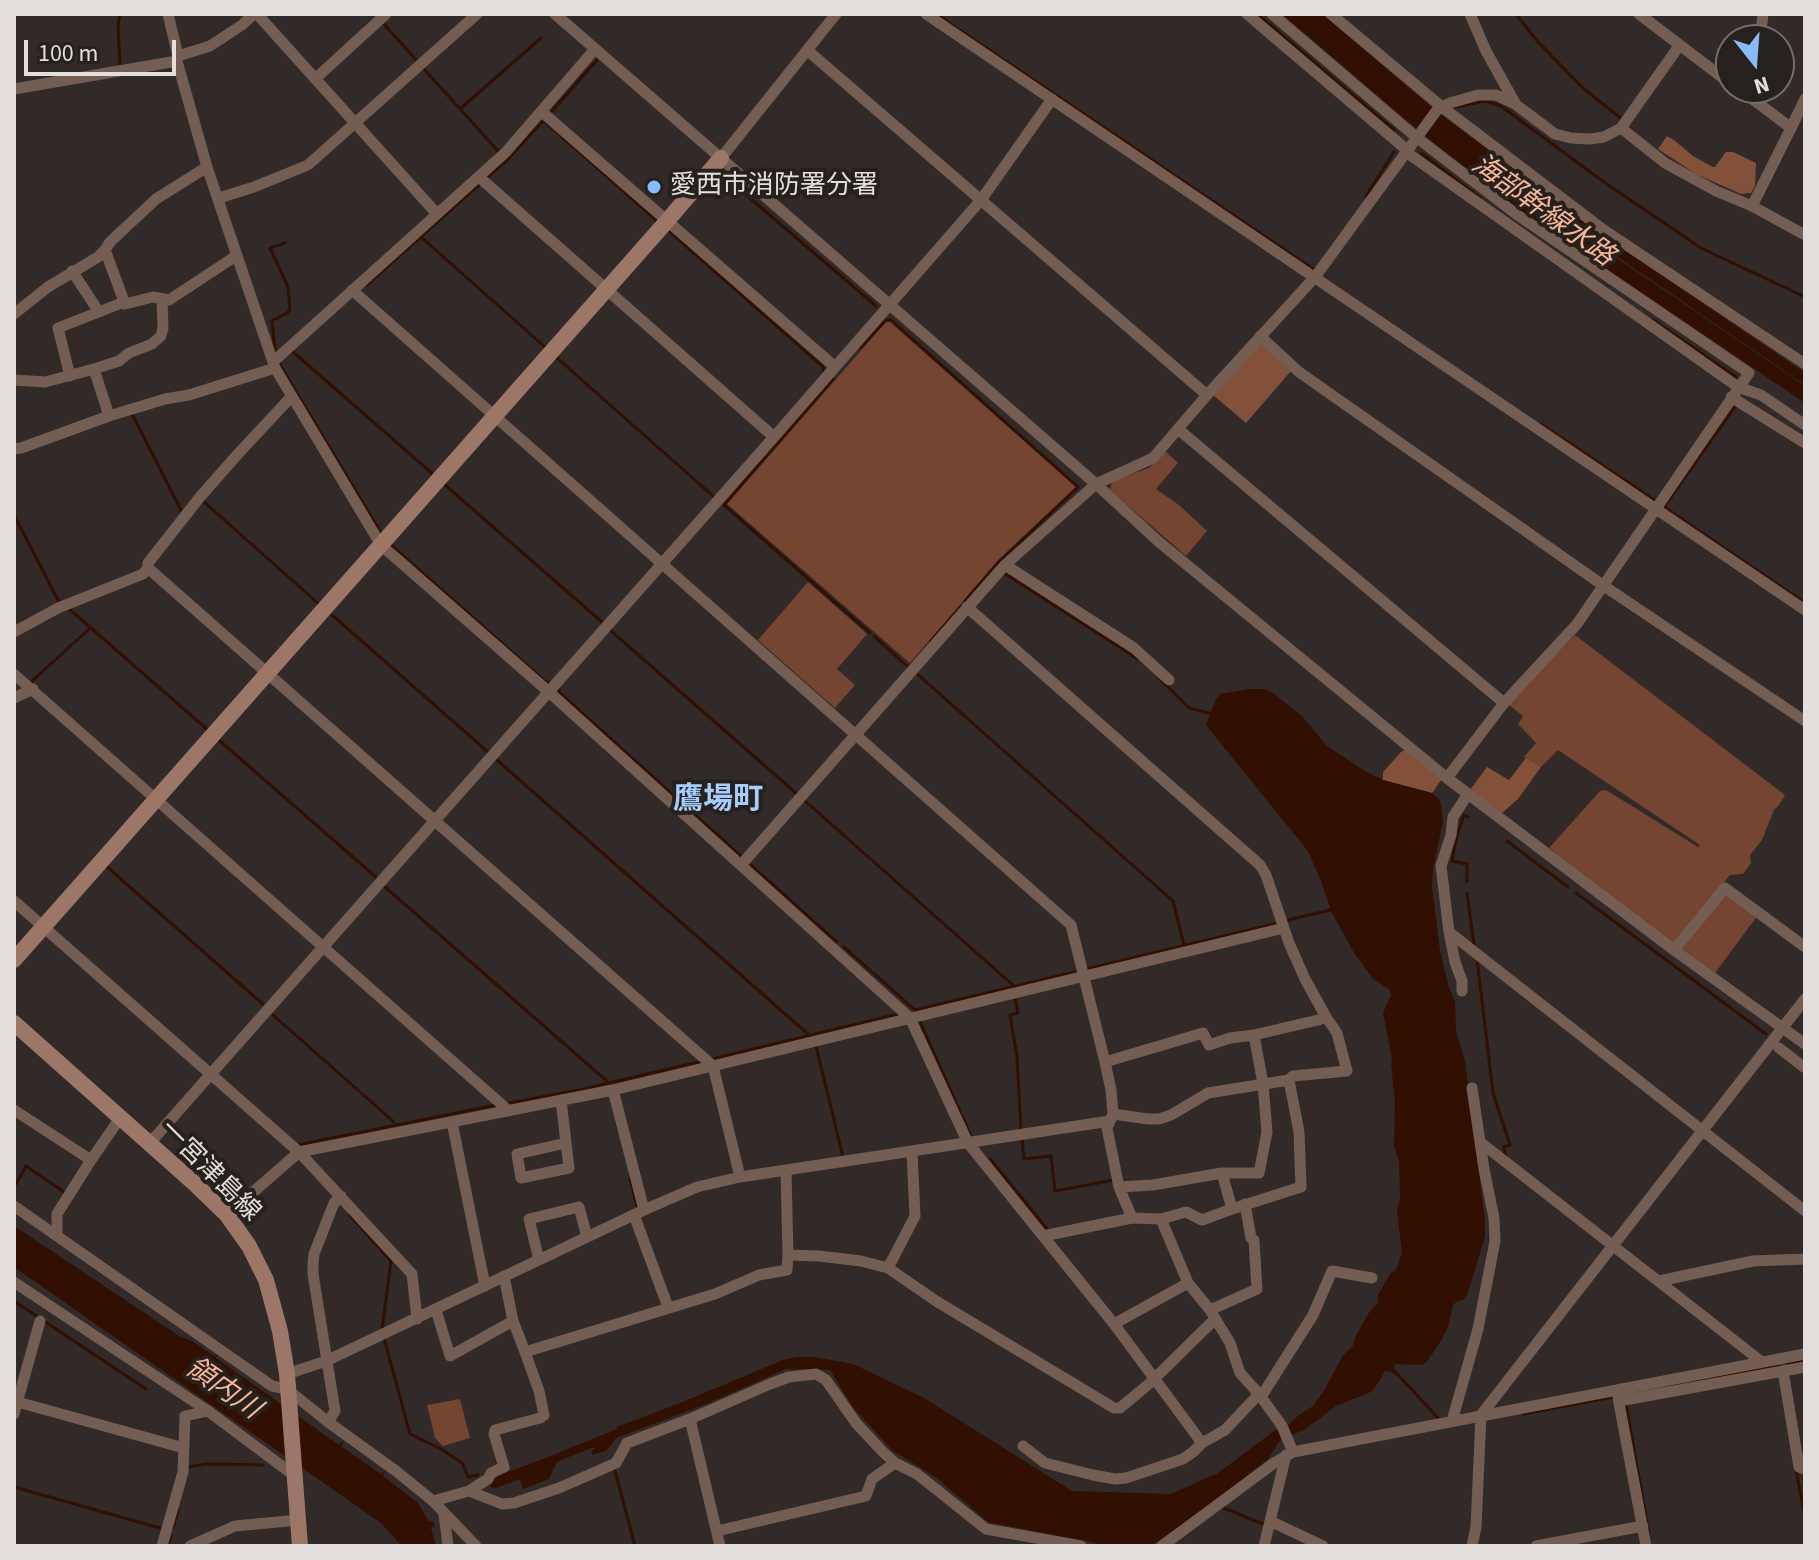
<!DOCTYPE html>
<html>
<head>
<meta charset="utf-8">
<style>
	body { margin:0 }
	#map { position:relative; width:1819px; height:1560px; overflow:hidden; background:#312a28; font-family:"Source Sans 3",sans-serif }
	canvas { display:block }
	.frame { position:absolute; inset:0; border:16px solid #e4dfdd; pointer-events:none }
	.north { position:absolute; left:1715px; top:24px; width:80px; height:80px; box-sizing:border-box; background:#27211e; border:2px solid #736d6a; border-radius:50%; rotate:163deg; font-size:22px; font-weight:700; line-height:32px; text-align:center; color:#e4dfdd }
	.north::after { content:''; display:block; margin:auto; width:28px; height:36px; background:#87bbfb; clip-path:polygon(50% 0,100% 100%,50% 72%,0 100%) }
	.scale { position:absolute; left:24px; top:40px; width:152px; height:36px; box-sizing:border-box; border:4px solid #e4dfdd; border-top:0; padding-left:10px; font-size:24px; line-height:28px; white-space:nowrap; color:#e4dfdd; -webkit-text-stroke:6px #27211e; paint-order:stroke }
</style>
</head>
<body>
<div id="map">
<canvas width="1819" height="1560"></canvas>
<div class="frame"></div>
<div class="north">N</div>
<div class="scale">100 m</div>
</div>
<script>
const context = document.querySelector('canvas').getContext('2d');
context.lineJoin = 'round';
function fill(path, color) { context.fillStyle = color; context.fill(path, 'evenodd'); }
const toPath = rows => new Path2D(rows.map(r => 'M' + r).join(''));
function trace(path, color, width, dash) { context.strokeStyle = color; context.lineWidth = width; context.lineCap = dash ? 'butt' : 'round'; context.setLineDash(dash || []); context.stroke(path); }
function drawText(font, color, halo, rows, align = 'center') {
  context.font = font + ' "Source Sans 3","Noto Sans JP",sans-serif'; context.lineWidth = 8; context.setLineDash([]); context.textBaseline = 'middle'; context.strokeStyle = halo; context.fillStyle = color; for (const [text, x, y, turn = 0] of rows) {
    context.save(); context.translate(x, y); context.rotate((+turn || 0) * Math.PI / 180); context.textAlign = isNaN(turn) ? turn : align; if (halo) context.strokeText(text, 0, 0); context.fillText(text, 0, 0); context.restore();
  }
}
fill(toPath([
	[886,322,890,322,1076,487,998,560,910,663,727,504],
	[1165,451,1178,463,1156,489,1179,505,1207,531,1186,556,1110,490,1112,481,1149,468],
	[808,582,867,634,837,669,855,685,835,708,758,640],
	[1575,635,1785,795,1779,805,1774,810,1762,840,1750,855,1751,863,1743,874,1730,875,1677,942,1671,943,1549,848,1600,791,1606,790,1698,847,1700,845,1558,750,1541,767,1524,757,1536,743,1518,724,1523,716,1508,704],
	[1729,893,1758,915,1715,973,1682,949,1723,894],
	[460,1399,470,1438,443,1446,435,1438,427,1405]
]), '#744531');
fill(toPath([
	[1667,136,1674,140,1693,156,1713,167,1715,167,1726,152,1733,152,1756,163,1755,186,1751,193,1741,194,1696,174,1658,149],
	[1263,344,1291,371,1246,423,1213,395,1257,346],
	[1406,750,1442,779,1432,793,1383,780,1383,772,1401,752],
	[1526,758,1541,767,1518,799,1502,813,1470,790,1487,767,1509,780]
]), '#83503a');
fill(toPath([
	[1282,14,1322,14,1435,110,1598,232,1805,373,1805,385,1591,239,1497,170,1590,240,1805,386,1805,403,1520,210,1419,131],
	[1250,689,1265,689,1273,693,1302,716,1327,746,1365,771,1383,780,1432,793,1439,799,1441,804,1443,822,1433,868,1432,887,1440,950,1448,985,1455,1002,1456,1031,1465,1061,1485,1221,1485,1236,1468,1293,1464,1299,1456,1302,1453,1305,1448,1327,1441,1341,1426,1363,1421,1365,1395,1364,1394,1368,1405,1381,1391,1372,1385,1371,1373,1391,1336,1406,1304,1430,1281,1439,1268,1459,1212,1503,1151,1546,1110,1546,988,1522,937,1478,892,1450,852,1406,830,1370,786,1369,706,1404,616,1438,606,1451,593,1455,591,1451,595,1449,594,1447,561,1460,556,1463,549,1479,523,1489,520,1479,496,1488,491,1487,490,1483,499,1475,538,1461,617,1429,617,1427,685,1401,783,1360,797,1357,815,1357,853,1364,924,1398,1072,1491,1171,1494,1218,1473,1274,1431,1286,1427,1299,1415,1313,1406,1325,1389,1343,1355,1353,1346,1355,1337,1370,1311,1378,1303,1378,1295,1390,1274,1396,1270,1402,1252,1397,1213,1400,1198,1399,1162,1394,1145,1395,1102,1391,1063,1392,1059,1383,1013,1391,995,1389,989,1373,979,1353,951,1332,913,1321,881,1308,851,1206,725,1215,701,1220,694],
	[14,1226,179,1336,192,1341,214,1356,218,1354,216,1358,339,1445,343,1441,342,1447,381,1474,385,1470,383,1476,418,1503,429,1522,433,1521,435,1526,431,1528,436,1546,402,1546,381,1523,14,1267]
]), '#310f01');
trace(toPath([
	[936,14,1313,269],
	[1257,14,1394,130],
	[1516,14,1538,42,1584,89,1622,119],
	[383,23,418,62],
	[120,66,118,25,120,14],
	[423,68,498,151],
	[1455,107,1486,101,1501,106,1601,180,1701,248,1805,297],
	[460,109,541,38],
	[552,111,597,60],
	[544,121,657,221,656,222],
	[1421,153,1480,198],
	[723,175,876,306],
	[487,178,506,161,543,121],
	[1366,196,1394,152],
	[670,232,823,367,823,371],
	[421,237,546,348],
	[367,285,480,184],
	[1653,320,1736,377],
	[860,348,886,320,891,320,1078,487,999,562,965,601],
	[275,351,272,321,287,313,290,310,288,287,270,248,285,243],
	[292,351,434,475],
	[557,358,713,496],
	[280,361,280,365,381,533],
	[833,379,724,505,870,633],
	[1735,407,1664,507,1805,603],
	[132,414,181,510],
	[1541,424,1657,502],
	[445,485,602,622],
	[203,501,320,605],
	[14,515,59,602],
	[391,545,546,682,550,682],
	[1004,573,1138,659],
	[67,607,209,731],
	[332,615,488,752],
	[610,630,797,794],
	[874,636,908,667,910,665],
	[931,641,961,607],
	[915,672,1173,901,1184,945],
	[1158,677,1189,708,1213,714],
	[30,683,89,629],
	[559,689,560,693,741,856],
	[220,741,377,878],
	[497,760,809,1035],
	[804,800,1014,986],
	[1507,841,1568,887],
	[751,865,837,942],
	[106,866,265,1006],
	[1467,881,1467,864,1452,861,1456,839,1464,815,1468,817],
	[385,887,609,1083],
	[1467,893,1474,946],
	[1576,893,1766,1034],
	[1288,920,1334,909],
	[844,947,915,1010,1075,972],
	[1477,959,1493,1093,1510,1145,1504,1147,1506,1158],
	[1087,969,1278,923],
	[1015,998,1018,1013,1010,1015,1017,1057,1021,1131],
	[273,1015,394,1122],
	[920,1022,972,1138],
	[816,1046,843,1157],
	[712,1059,898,1014],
	[509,1103,579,1090,703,1061],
	[1022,1139,1024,1159,1051,1156,1055,1191,1114,1180],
	[298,1145,496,1105],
	[990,1159,1048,1230],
	[630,1179,637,1206],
	[14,1183,16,1184,26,1166,67,1194],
	[349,1214,391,1261,382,1330],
	[14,1301,146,1389],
	[384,1338,410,1434,443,1450,463,1464,468,1477,478,1475],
	[1787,1364,1805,1361],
	[1402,1379,1438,1418],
	[1668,1386,1779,1366],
	[1626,1404,1649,1534],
	[1523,1414,1613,1397],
	[188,1468,188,1467,208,1464,263,1465],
	[1796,1469,1805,1517],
	[615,1471,635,1546],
	[14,1487,160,1528],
	[1224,1508,1263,1524],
	[173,1528,178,1510],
	[168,1546,171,1536]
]), '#310f01', 3);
trace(toPath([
	[168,14,178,56,177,61,207,167,275,368,381,545,549,692,910,1018,968,1143,1114,1324,1202,1443],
	[257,14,437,214],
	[555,14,1096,484,1159,542,1447,778,1674,950,1805,1044],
	[926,14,1805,610],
	[1247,14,1407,150],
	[1272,14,1416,137,1516,214,1749,373,1577,624,1504,703,1447,778],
	[1331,14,1442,107,1601,228,1805,364],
	[1470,14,1486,51,1515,103],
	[1639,14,1731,84],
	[1760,40,1763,14],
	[807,50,1207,395],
	[178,56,210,46,242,25,254,14],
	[315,79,386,14],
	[1738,88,1791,128,1752,206],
	[14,89,177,61],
	[542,112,834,366],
	[1621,128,1665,163,1716,191,1752,206,1805,235],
	[1791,128,1805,99],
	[1406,152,1738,387,1761,395,1805,425],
	[721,158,836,14],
	[479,177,774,437],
	[219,198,254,187,308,165,477,14],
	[105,250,125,304,153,297,169,300,236,256],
	[72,271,99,312],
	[352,290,1071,925,1105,1062,1203,1033,1209,1045,1230,1038,1254,1035],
	[14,314,48,287,98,257,105,250,110,242,156,199,207,167],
	[1260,336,1299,372,1604,586,1805,721],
	[274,361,506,152,595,49],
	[94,369,109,416],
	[70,376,58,328,124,302],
	[14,380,45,382,94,369,119,361,129,353,152,344,161,336,163,328,162,299],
	[1731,397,1805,443],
	[1178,429,1504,703],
	[14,449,21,448,109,416,165,399,189,395,275,368],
	[1005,565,1134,648,1169,680],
	[148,568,713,1066,740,1177],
	[967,607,1260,865,1266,875,1289,943,1305,979,1326,1017,1337,1033,1347,1071,1293,1076,1289,1080,1208,1093,1171,1115,1159,1119,1148,1119,1113,1114],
	[14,632,58,608,143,574,148,568,148,563,200,497,237,455,292,396],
	[14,674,509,1111],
	[14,698,33,689],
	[741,865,1005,565,1096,484,1153,458,1207,395,1315,277,1437,110,1450,103,1478,95,1496,95,1515,104,1555,134,1571,138,1590,139,1604,137,1621,128,1679,46],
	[14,901,299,1152,412,1274,417,1319],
	[1449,932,1805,1211],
	[1674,950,1725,888,1805,947],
	[1462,991,1462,981,1455,962,1449,932,1441,866,1451,835,1453,817,1468,794],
	[1779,1048,1805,1068],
	[1105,1062,1111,1090,1113,1114,1107,1128,1119,1187,1132,1218,1161,1219,1188,1283,1210,1310,1230,1343,1240,1373,1259,1394,1282,1426,1293,1452],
	[613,1090,644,1210],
	[561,1100,566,1143,569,1168,521,1178,517,1154,566,1143],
	[14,1110,91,1160,120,1118],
	[452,1122,485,1286],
	[1480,1142,1762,1362],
	[149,1144,774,437,981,200,1052,99],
	[786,1171,788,1255],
	[1222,1173,1259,1173,1267,1132,1263,1084,1254,1035,1318,1020,1326,1017],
	[1119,1187,1153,1185,1222,1173,1232,1209,1202,1220,1186,1212,1161,1219],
	[14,1206,272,1386,287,1389,328,1422,396,1471,433,1501,476,1546],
	[1232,1209,1301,1187,1299,1132,1289,1080],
	[227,1215,299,1152,613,1090,1284,928],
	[634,1215,668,1307],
	[57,1236,57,1214,91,1160],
	[1043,1236,1132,1218],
	[539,1260,529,1219,579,1207,587,1237],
	[888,1268,915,1216,912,1152],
	[504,1276,513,1321,525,1352,715,1294,759,1275,787,1270,788,1255,819,1256,861,1261,888,1268,936,1301,1114,1408,1120,1408,1150,1383,1215,1319],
	[1659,1281,1753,1261,1805,1259],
	[14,1282,208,1411,295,1476],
	[436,1310,450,1356,513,1321],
	[1210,1310,1257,1289,1254,1240,1251,1238,1245,1204],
	[1114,1324,1188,1283],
	[1783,1371,1799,1467,1805,1469],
	[287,1374,326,1361,644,1210,697,1187,740,1177,1110,1121],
	[1261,1397,1313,1315,1332,1271,1372,1278],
	[1618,1398,1646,1546],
	[14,1401,184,1448],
	[1619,1401,1805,1367],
	[14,1414,40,1321],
	[690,1419,720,1546],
	[1452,1421,1478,1329,1495,1241,1494,1218,1484,1169,1472,1088],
	[328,1422,335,1411,313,1274,313,1263,314,1254,334,1203,341,1196],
	[1023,1446,1045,1463,1093,1475,1115,1479,1126,1478,1183,1459,1193,1452,1202,1443,1225,1430,1259,1394],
	[469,1491,488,1479,491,1473,504,1467,494,1434,495,1430,540,1418,544,1415,539,1391,525,1352],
	[433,1501,469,1491,502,1504,514,1503,559,1488,616,1463,627,1443,690,1419,770,1384,789,1377,816,1374,826,1380,856,1423,883,1452,895,1463,917,1474,986,1529,1081,1546],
	[444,1514,448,1546],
	[1270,1521,1323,1546],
	[717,1531,866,1496,872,1479,895,1463],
	[162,1546,183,1472,185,1416,208,1411],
	[190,1546,235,1526,299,1520],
	[1162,1546,1274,1463,1293,1452,1805,1354],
	[1264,1546,1286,1455],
	[1472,1546,1476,1527,1481,1415,1805,999],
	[1536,1546,1643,1526]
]), '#745d53', 11);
trace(toPath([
	[14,960,667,221,721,158],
	[14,1023,195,1184,227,1215,249,1246,266,1280,280,1331,287,1374,300,1546]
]), '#9c7767', 16);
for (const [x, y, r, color] of [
	[654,187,8,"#87bbfb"]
]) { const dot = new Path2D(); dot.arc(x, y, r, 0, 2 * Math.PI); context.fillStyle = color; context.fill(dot); trace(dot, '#27211e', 3); }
drawText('26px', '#e4dfdd', '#27211e', [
	["愛西市消防署分署",670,187]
], 'left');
drawText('26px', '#e4dfdd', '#27211e', [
	["一宮津島線",209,1172,45]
]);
drawText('italic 28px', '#f6b699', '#27211e', [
	["海部幹線水路",1542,212,36],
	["領内川",222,1390,35]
]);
drawText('bold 30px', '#a7cdfe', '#27211e', [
	["鷹場町",718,801]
]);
</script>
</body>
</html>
